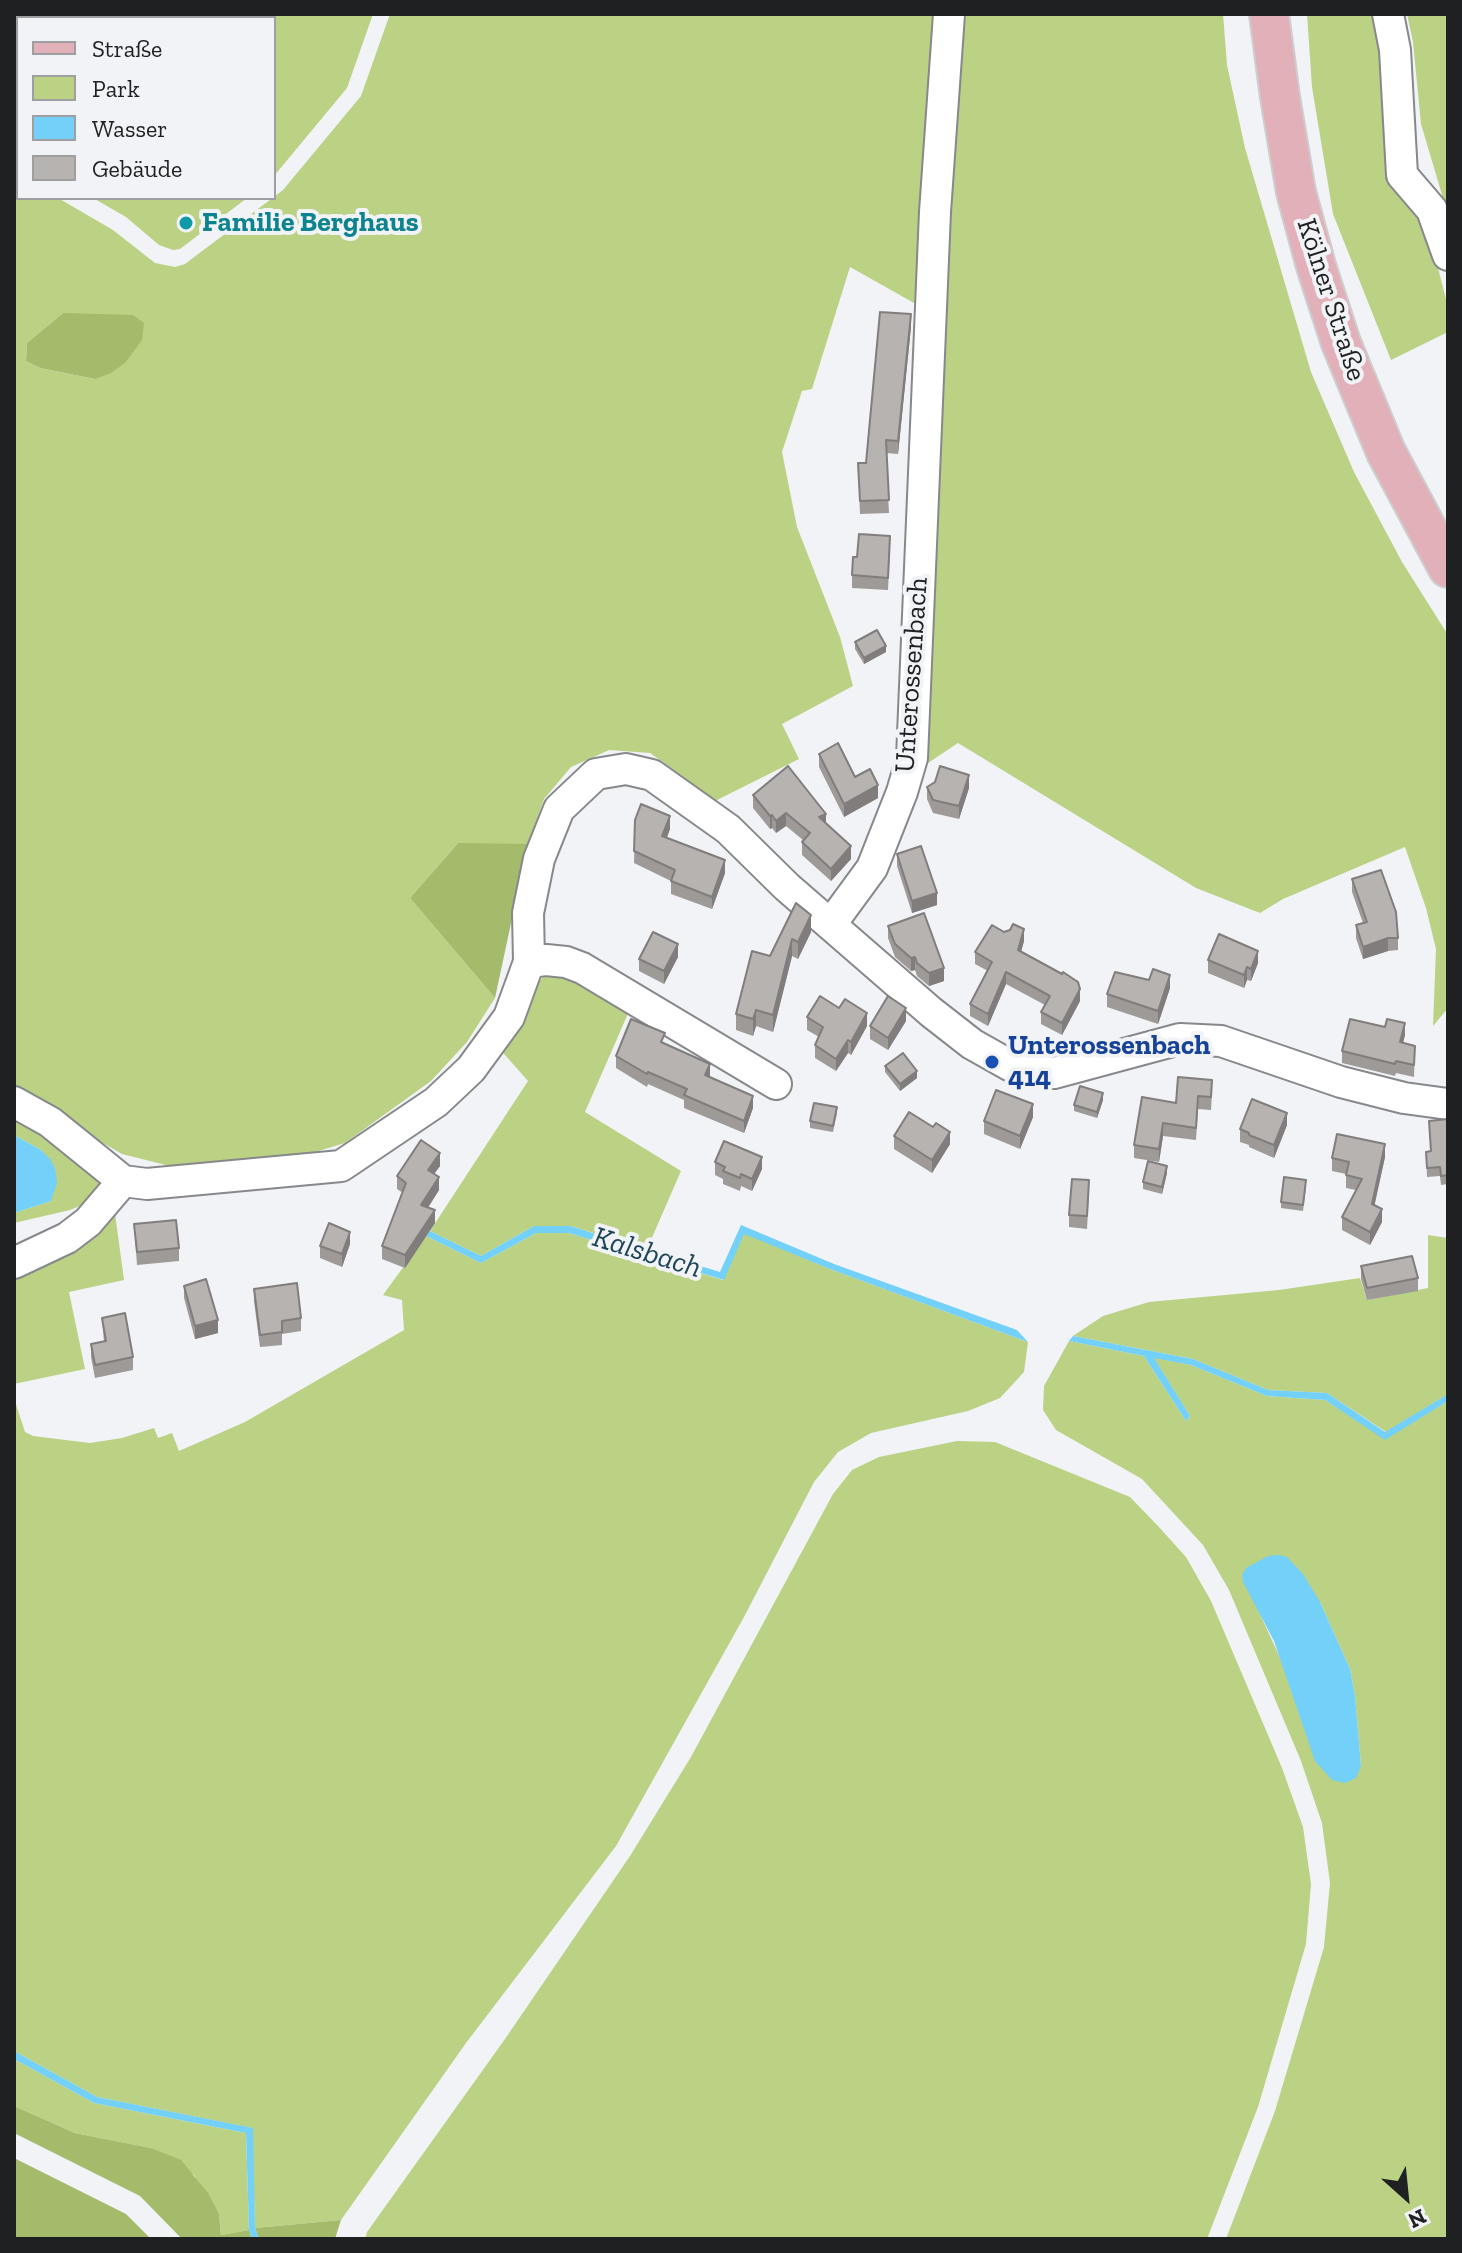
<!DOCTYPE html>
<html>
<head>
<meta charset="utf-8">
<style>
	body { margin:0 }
	#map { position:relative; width:1462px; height:2253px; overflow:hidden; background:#f1f3f7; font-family:"Zilla Slab",serif }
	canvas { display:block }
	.frame { position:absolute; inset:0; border:16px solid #1f2021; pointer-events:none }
	.legend { position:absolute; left:16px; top:16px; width:260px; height:184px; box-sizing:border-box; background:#f1f3f7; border:2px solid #9d9fa1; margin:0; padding:10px 14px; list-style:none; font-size:24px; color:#1f2021 }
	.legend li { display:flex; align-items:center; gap:16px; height:40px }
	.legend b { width:40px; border:2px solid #9d9fa1 }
	.north { position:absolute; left:1366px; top:2157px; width:80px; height:80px; -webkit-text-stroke:6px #f1f3f7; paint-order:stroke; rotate:153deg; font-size:22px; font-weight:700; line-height:32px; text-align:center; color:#1f2021 }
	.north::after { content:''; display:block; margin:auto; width:28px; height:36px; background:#1f2021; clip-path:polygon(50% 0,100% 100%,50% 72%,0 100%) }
</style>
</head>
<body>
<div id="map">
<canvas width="1462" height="2253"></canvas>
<div class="frame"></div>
<ul class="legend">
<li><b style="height:10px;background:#e1b0b9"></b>Straße</li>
<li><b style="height:22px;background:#bbd184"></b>Park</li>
<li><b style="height:22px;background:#72d0f9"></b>Wasser</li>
<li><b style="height:22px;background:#b7b3b1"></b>Gebäude</li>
</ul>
<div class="north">N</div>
</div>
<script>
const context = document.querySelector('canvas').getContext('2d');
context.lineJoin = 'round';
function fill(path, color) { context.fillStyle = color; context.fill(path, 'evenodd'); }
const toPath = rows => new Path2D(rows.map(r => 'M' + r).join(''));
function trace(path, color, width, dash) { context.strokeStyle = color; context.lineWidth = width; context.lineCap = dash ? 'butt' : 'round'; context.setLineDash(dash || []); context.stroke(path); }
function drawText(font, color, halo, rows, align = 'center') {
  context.font = font + ' "Zilla Slab",serif'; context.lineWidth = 8; context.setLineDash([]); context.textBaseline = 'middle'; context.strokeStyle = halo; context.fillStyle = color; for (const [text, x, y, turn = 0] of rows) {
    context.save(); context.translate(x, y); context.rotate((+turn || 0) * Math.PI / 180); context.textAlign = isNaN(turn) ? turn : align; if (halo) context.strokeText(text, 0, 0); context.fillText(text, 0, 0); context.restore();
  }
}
fill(toPath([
	[14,14,373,14,347,88,274,176,274,18,18,18,18,155,14,152],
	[390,14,939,14,923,308,850,267,812,389,802,391,782,452,797,527,840,637,853,686,782,724,799,759,713,802,684,777,650,753,609,750,571,767,544,799,528,844,457,844,410,898,495,998,467,1042,431,1081,345,1143,315,1152,170,1166,122,1154,14,1092,14,172,18,175,18,198,58,198,113,230,155,263,175,267,185,264,283,190,361,96],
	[63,313,95,379,40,368,26,361,27,343],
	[961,14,1223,14,1227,65,1245,148,1311,372,1354,472,1402,562,1448,635,1448,1008,1433,1026,1436,949,1426,908,1405,847,1283,899,1260,913,1196,888,958,743,925,765],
	[1307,14,1373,14,1448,307,1448,332,1391,360,1333,214,1312,87],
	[1407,14,1448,14,1448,215,1421,124,1413,42],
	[93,198,247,198,180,249,173,250,159,245,126,217],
	[563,971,630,1009,585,1112,681,1171,647,1249,570,1226,534,1226,481,1256,430,1231,528,1081,498,1047,530,991,546,974],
	[14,1113,102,1177,103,1188,99,1198,70,1210,14,1223,14,1213,51,1201,55,1168,41,1150,14,1135],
	[114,1206,124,1280,69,1292,85,1369,14,1384,14,1268],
	[536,1233,569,1233,723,1280,744,1233,830,1269,1028,1342,1024,1372,1000,1398,968,1411,871,1433,838,1452,814,1482,744,1617,616,1846,466,2043,341,2220,255,2228,252,2128,97,2097,14,2051,14,1398,25,1432,33,1436,90,1443,122,1438,154,1428,158,1438,172,1433,179,1451,245,1422,404,1330,402,1300,383,1295,426,1236,481,1263],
	[1428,1235,1448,1238,1448,1394,1386,1432,1327,1393,1268,1390,1193,1359,1073,1336,1103,1316,1149,1302,1279,1290,1360,1278,1367,1300,1428,1288],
	[1069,1341,1144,1356,1186,1421,1190,1416,1153,1357,1191,1365,1267,1396,1325,1400,1385,1439,1448,1401,1448,2239,1226,2239,1275,2111,1324,1947,1330,1883,1322,1823,1301,1761,1229,1590,1203,1545,1142,1479,1056,1430,1043,1410,1044,1386],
	[1242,1575,1320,1602,1350,1669,1355,1696,1361,1766,1282,1662],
	[957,1441,995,1442,1130,1497,1158,1526,1186,1557,1211,1601,1282,1768,1303,1827,1311,1884,1306,1944,1258,2107,1207,2239,365,2239,367,2232,505,2039,630,1856,691,1757,833,1494,852,1470,879,1457],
	[14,2059,94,2103,246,2133,249,2230,221,2235,219,2214,194,2175,151,2148,75,2133,14,2106]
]), '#bbd184');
fill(toPath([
	[63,313,133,315,144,323,142,340,126,362,111,373,95,379,40,368,26,361,27,343],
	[458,843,528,844,495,998,410,898],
	[14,2106,75,2133,151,2148,181,2160,208,2193,219,2214,221,2235,249,2230,252,2239,182,2239,140,2196,14,2133],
	[14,2158,126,2214,151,2239,14,2239],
	[341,2220,335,2239,259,2239,255,2228]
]), '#a5bb6c');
fill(toPath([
	[14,1135,41,1150,50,1159,55,1168,57,1183,51,1201,14,1213],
	[741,1225,834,1264,1017,1330,1028,1342,830,1269,744,1234,724,1280,569,1233,536,1233,481,1263,426,1236,430,1231,481,1256,534,1226,570,1226,720,1272],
	[1073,1336,1193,1359,1268,1390,1327,1393,1385,1432,1448,1394,1448,1401,1385,1440,1325,1400,1267,1396,1191,1365,1154,1358,1190,1416,1186,1421,1144,1356,1069,1341],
	[1278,1555,1287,1557,1303,1574,1320,1602,1350,1669,1355,1696,1361,1766,1356,1778,1345,1783,1332,1780,1315,1761,1274,1641,1243,1582,1242,1575,1246,1568,1268,1556],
	[14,2051,97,2097,253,2128,255,2228,259,2239,252,2239,249,2230,246,2133,94,2103,14,2059]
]), '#72d0f9');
const minor = toPath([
	[1388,14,1395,50,1402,175,1432,210,1448,255],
	[831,924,872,868,902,792,912,758,935,212,949,14],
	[529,962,546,960,566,962,582,968,776,1084],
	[14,1102,50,1122,123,1181,147,1184,341,1166,436,1102,471,1069,509,1017,529,962,528,913,539,859,559,809,596,774,626,769,652,775,728,829,787,887,931,1012,972,1044,1011,1066,1054,1073,1180,1039,1221,1041,1341,1082,1404,1098,1448,1104],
	[14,1263,67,1238,88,1222,123,1181]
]);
const major = toPath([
	[1269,14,1280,97,1296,192,1316,266,1341,343,1386,452,1448,568]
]);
trace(minor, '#87888c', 34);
trace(major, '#cecece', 42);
trace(minor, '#fff', 30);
trace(major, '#e1b0b9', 38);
fill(toPath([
	[911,327,898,454,886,453,889,513,860,514,858,463,866,463],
	[890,549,888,590,852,588,852,575,857,557],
	[855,642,886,652,864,664,855,649],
	[819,754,855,777,878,798,844,817,819,767],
	[927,787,969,788,959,819,933,813,927,799],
	[753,795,826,824,851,859,831,881,802,855,802,842,803,840,786,826,776,833,772,828,770,829,753,808],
	[635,820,670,829,667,838,725,873,712,909,671,894,671,881,634,863],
	[897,854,937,905,912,913,897,866],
	[1352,879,1398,938,1398,950,1388,951,1363,959,1356,938,1356,925,1363,923,1352,892],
	[796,903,811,932,798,959,792,956,773,1032,756,1026,753,1036,736,1030,736,1014,770,956],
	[888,926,944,981,929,986,917,976,915,970,911,971,895,957,888,938],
	[1004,932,1024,941,1021,952,1080,1001,1062,1035,1041,1024,1041,1012,1045,1005,1006,984,988,1026,970,1016,970,1004,988,971,975,964,975,952],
	[678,957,664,984,639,971,639,959],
	[1208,960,1258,963,1251,981,1247,980,1244,988,1208,973],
	[1149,980,1170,988,1158,1024,1107,1007,1107,994],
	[807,1017,867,1026,851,1055,848,1053,836,1071,815,1058,815,1045,819,1037,807,1030],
	[906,1021,888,1050,870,1039,870,1026],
	[1405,1035,1403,1043,1415,1046,1414,1077,1396,1073,1395,1076,1342,1063,1342,1051],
	[665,1044,753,1108,744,1133,684,1108,684,1100,648,1084,647,1087,616,1068,616,1056],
	[885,1066,917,1078,900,1091,885,1072],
	[1212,1093,1211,1110,1198,1109,1196,1140,1163,1136,1159,1162,1134,1158,1134,1145,1176,1103],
	[1103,1100,1097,1118,1074,1111,1074,1105],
	[837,1113,833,1132,810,1128,810,1121],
	[1033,1117,1020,1149,984,1134,984,1121],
	[1448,1119,1448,1184,1441,1185,1440,1176,1427,1177,1426,1152,1431,1151,1429,1121],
	[1287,1125,1274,1158,1249,1147,1249,1145,1240,1142,1240,1129],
	[894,1136,950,1144,932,1173,894,1149],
	[1385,1157,1374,1205,1382,1222,1370,1245,1342,1230,1342,1217,1356,1190,1346,1188,1346,1174,1332,1171,1332,1158],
	[715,1162,762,1169,752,1191,741,1186,740,1191,723,1184,723,1179,715,1175],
	[440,1166,434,1174,439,1190,428,1208,435,1223,405,1268,382,1259,382,1246,403,1193,397,1189,397,1176],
	[1167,1173,1162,1194,1143,1189,1143,1182],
	[1306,1187,1303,1211,1281,1208,1281,1202],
	[1089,1193,1087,1229,1069,1227,1069,1215],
	[134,1224,179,1248,179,1261,137,1265],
	[350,1244,342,1267,320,1258,320,1246],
	[1361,1266,1418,1278,1418,1291,1367,1300,1361,1279],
	[184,1286,218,1333,195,1339,184,1298],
	[254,1289,301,1318,301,1331,282,1334,282,1345,260,1347,254,1301],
	[102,1318,133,1357,133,1370,95,1378,91,1357,91,1344,104,1342]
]), '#9d9a98');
fill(toPath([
	[911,314,911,327,898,454,898,441],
	[886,646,886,652,864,664,864,658],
	[969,775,969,788,959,819,959,806],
	[878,785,878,798,844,817,844,804],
	[786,813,786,826,776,833,776,821],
	[826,814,826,826,819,817],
	[772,815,772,828,770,829,770,816],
	[670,816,670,829,662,849,662,836],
	[851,846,851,859,831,881,831,869],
	[725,860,725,873,712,909,712,897],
	[937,893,937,905,912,913,912,901],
	[811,915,811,932,798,959,798,942],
	[1024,929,1024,941,1018,962,1018,950],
	[1388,938,1388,951,1363,959,1363,947],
	[792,939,792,956,773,1032,773,1015],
	[678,944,678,957,664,984,664,971],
	[1258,951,1258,963,1251,981,1251,969],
	[915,957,915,970,911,971,911,958],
	[1247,967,1247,980,1244,988,1244,975],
	[944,968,944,981,929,986,929,973],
	[1006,972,1006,984,988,1026,988,1014],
	[1170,975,1170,988,1158,1024,1158,1011],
	[1080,989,1080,1001,1062,1035,1062,1023],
	[906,1008,906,1021,888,1050,888,1038],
	[756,1010,756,1026,753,1036,753,1019],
	[867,1013,867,1026,851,1055,851,1042],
	[1405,1023,1405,1035,1400,1054,1400,1042],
	[848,1040,848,1053,836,1071,836,1059],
	[710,1064,710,1076,705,1088,705,1075],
	[917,1071,917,1078,900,1091,900,1084],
	[1103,1093,1103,1100,1097,1118,1097,1112],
	[753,1096,753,1108,744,1133,744,1121],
	[1033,1104,1033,1117,1020,1149,1020,1136],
	[1287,1113,1287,1125,1274,1158,1274,1145],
	[1163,1123,1163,1136,1159,1162,1159,1149],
	[950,1132,950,1144,932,1173,932,1160],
	[1385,1144,1385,1157,1372,1217,1372,1204],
	[440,1153,440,1166,428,1182,428,1170],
	[762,1157,762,1169,752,1191,752,1179],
	[1167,1166,1167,1173,1162,1194,1162,1187],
	[439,1177,439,1190,421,1218,421,1205],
	[1382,1209,1382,1222,1370,1245,1370,1232],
	[435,1210,435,1223,405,1268,405,1255],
	[350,1232,350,1244,342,1267,342,1254],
	[218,1320,218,1333,195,1339,195,1326]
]), '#807d7c');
const building = toPath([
	[880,312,911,314,898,441,886,440,889,500,860,501,858,463,866,463,880,312],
	[859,534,890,536,888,578,852,575,853,557,857,557,859,534],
	[877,630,886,646,864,658,855,642,877,630],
	[838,743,855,777,870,769,878,785,844,804,819,754,838,743],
	[788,766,826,814,819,817,851,846,831,869,802,842,810,833,786,813,776,821,772,815,770,816,753,795,788,766],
	[940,766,969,775,959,806,933,800,927,787,935,782,940,766],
	[641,804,670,816,662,836,725,860,712,897,671,881,675,870,634,851,635,820,641,804],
	[921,846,937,893,912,901,897,854,921,846],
	[1381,870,1396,912,1398,938,1388,938,1363,947,1356,925,1367,922,1352,879,1381,870],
	[796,903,811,915,798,942,792,939,773,1015,756,1010,753,1019,736,1014,752,951,770,956,796,903],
	[924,913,944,968,929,973,917,963,915,957,911,958,895,944,888,926,924,913],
	[1013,924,1024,929,1018,950,1062,974,1063,972,1078,982,1080,989,1062,1023,1041,1012,1050,996,1006,972,988,1014,970,1004,992,962,975,952,992,925,1004,932,1010,930,1013,924],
	[653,932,678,944,664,971,639,959,653,932],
	[1219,934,1258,951,1251,969,1247,967,1244,975,1208,960,1219,934],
	[1153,969,1170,975,1158,1011,1107,994,1115,972,1149,980,1153,969],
	[820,996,839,1008,845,999,867,1013,851,1042,848,1040,836,1059,815,1045,823,1027,807,1017,820,996],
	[888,996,906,1008,888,1038,870,1026,888,996],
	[631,1019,665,1033,661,1042,710,1064,705,1075,753,1096,744,1121,684,1095,687,1089,648,1072,647,1074,616,1056,631,1019],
	[1350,1019,1385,1027,1387,1019,1405,1023,1400,1042,1415,1046,1414,1065,1396,1061,1395,1064,1342,1051,1350,1019],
	[903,1053,917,1071,900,1084,885,1066,903,1053],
	[1178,1077,1212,1080,1211,1097,1198,1096,1196,1128,1163,1123,1159,1149,1134,1145,1142,1097,1176,1103,1178,1077],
	[1080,1086,1103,1093,1097,1112,1074,1105,1080,1086],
	[996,1090,1033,1104,1020,1136,984,1121,996,1090],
	[1252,1099,1287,1113,1274,1145,1249,1135,1249,1133,1240,1129,1252,1099],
	[814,1103,837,1107,833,1126,810,1121,814,1103],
	[909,1112,933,1127,936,1123,950,1132,932,1160,894,1136,909,1112],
	[1448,1119,1448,1175,1441,1176,1440,1167,1427,1168,1426,1152,1431,1151,1429,1121,1448,1119],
	[1337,1134,1385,1144,1372,1204,1382,1209,1370,1232,1342,1217,1362,1179,1346,1175,1349,1162,1332,1158,1337,1134],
	[421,1140,440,1153,428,1170,439,1177,421,1205,435,1210,405,1255,382,1246,406,1183,397,1176,421,1140],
	[724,1141,762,1157,752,1179,741,1174,740,1178,723,1171,725,1167,715,1162,724,1141],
	[1148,1161,1167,1166,1162,1187,1143,1182,1148,1161],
	[1284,1177,1306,1180,1303,1205,1281,1202,1284,1177],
	[1072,1179,1089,1180,1087,1216,1069,1215,1072,1179],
	[176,1220,179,1248,137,1252,134,1224,176,1220],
	[329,1223,350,1232,342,1254,320,1246,329,1223],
	[1412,1256,1418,1278,1367,1288,1361,1266,1412,1256],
	[206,1279,218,1320,195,1326,184,1286,206,1279],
	[297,1283,301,1318,282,1321,282,1332,260,1335,254,1289,297,1283],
	[125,1313,133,1357,95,1365,91,1344,106,1341,102,1318,125,1313]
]);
fill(building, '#b7b3b1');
trace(building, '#807d7c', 2);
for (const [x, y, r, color] of [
	[186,223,8,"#0f9aa8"],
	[992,1062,8,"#1a4fb4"]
]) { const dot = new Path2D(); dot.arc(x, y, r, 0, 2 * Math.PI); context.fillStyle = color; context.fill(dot); trace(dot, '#f1f3f7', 3); }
drawText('bold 28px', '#0d838f', '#f1f3f7', [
	["Familie Berghaus",202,223]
], 'left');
drawText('28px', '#1f2021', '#f1f3f7', [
	["Kölner Straße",1331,300,72],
	["Unterossenbach",912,675,-86]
]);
drawText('bold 28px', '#164399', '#f1f3f7', [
	["Unterossenbach",1008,1046],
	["414",1008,1078]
], 'left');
drawText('italic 30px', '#1c4657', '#f1f3f7', [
	["Kalsbach",647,1253,17]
]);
</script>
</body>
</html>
